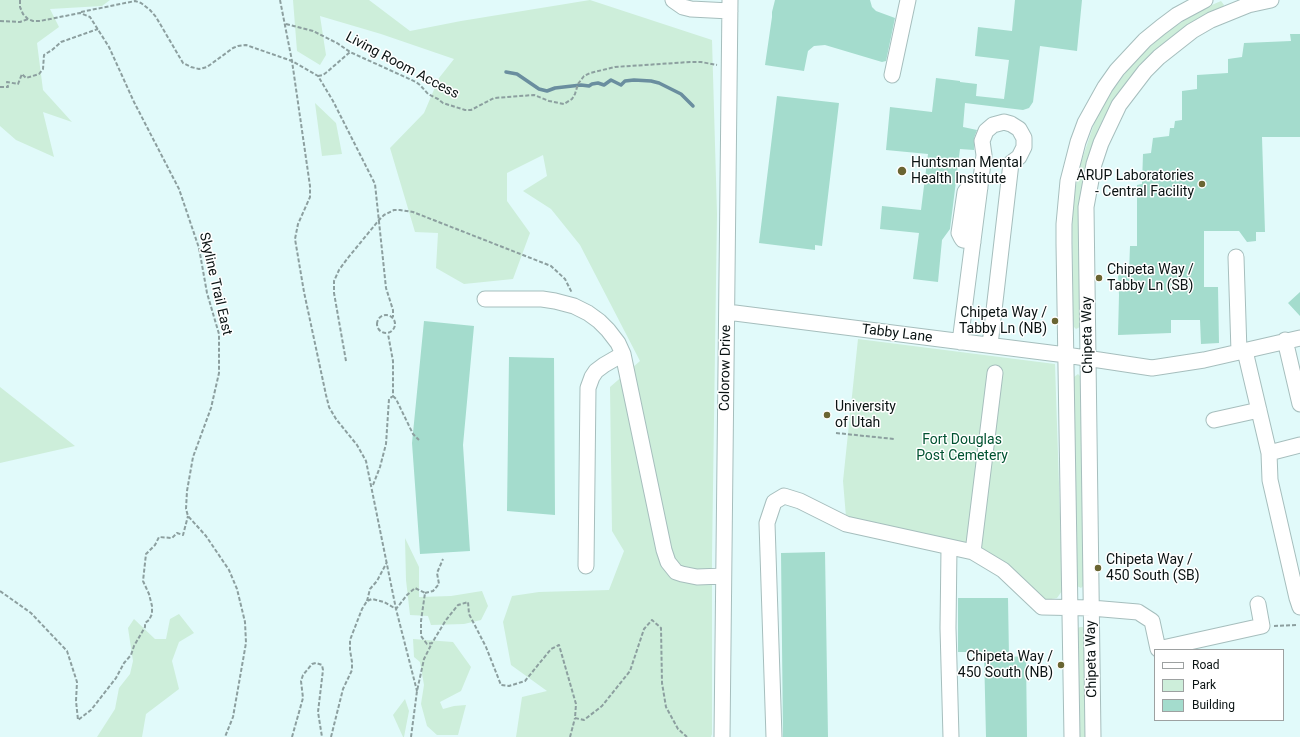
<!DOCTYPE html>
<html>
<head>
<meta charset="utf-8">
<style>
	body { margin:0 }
	#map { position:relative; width:1300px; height:737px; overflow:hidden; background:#e1fafa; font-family:Roboto,sans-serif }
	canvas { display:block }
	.legend { position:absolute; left:1154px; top:649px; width:130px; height:72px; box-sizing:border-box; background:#fff; border:1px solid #9da1a1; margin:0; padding:5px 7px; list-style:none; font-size:12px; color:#0a1313 }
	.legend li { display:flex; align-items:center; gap:8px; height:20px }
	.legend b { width:20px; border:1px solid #9da1a1 }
</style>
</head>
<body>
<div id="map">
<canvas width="1300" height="737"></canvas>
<ul class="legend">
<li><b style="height:5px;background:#fff"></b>Road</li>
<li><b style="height:11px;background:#cdeeda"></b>Park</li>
<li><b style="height:11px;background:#a4dccd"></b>Building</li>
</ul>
</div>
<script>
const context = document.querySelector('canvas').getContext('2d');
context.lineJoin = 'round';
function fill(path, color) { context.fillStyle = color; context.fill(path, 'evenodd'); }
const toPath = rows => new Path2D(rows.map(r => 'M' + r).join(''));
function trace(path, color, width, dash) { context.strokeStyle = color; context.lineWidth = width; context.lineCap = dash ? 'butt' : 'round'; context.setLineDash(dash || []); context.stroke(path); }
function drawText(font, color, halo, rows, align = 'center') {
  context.font = font + ' Roboto,sans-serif'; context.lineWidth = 3; context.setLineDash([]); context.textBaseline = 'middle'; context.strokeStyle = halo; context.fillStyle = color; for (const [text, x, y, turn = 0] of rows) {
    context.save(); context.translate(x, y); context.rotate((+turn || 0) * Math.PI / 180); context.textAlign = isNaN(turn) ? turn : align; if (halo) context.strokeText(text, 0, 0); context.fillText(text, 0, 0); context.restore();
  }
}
fill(toPath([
	[0,0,110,0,102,6,50,9,59,27,37,43,43,90,72,122,43,112,54,157,16,140,0,126],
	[293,0,369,0,410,31,461,21,590,0,712,40,717,214,712,556,712,734,711,737,516,737,522,697,547,691,511,665,503,622,512,596,539,592,609,590,624,551,612,531,610,387,640,361,580,245,551,209,523,191,547,176,543,155,507,173,507,201,530,233,513,279,464,284,436,268,438,233,415,232,390,148,424,113,439,78,454,59,381,34,320,16,326,55,320,65,297,51],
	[1221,1,1224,5,1222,8,1196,20,1170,38,1137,68,1123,88,1103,119,1088,157,1080,197,1079,259,1081,324,1080,327,1076,329,1074,327,1073,320,1072,206,1080,165,1095,121,1110,94,1129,68,1146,50,1167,32,1198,11],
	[315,103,336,123,342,154,322,156],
	[858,339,1055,364,1062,575,1062,591,1057,598,1046,600,1042,598,1015,571,987,551,846,517,843,481],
	[1078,374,1081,377,1085,584,1081,588,1077,586,1074,437,1074,377],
	[0,387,75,446,0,463],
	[405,538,419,567,419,597,451,596,482,591,488,606,481,620,464,624,431,625,428,616,410,615,406,580],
	[179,614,194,633,179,642,172,661,179,689,146,714,142,737,97,737,115,709,119,688,130,674,133,661,128,628,134,619,155,639,166,639,170,619],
	[1080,627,1083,627,1084,629,1086,737,1079,737,1077,632,1078,628],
	[413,639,453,642,471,667,461,691,440,702,443,709,454,706,466,705,458,735,437,735,427,726,421,704,424,685,420,662,414,657],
	[405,699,409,711,404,737,403,737,393,715]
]), '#cdeeda');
trace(toPath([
	[506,72,517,74,539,89,547,91,555,88,581,85,589,86,592,84,598,83,604,85,611,80,621,85,625,81,634,80,651,81,659,83,681,94,693,106]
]), '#6a8e9f', 3.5);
fill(toPath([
	[775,0,870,0,872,7,876,11,895,18,886,61,882,62,825,45,814,46,808,51,804,71,765,65,772,17,772,12],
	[1015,0,1082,0,1077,51,1040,46,1033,102,1029,108,1023,110,965,103,963,127,977,130,974,138,974,150,960,149,950,229,942,240,938,282,913,279,919,233,880,229,882,206,921,210,928,154,886,150,890,107,932,112,936,78,960,81,960,82,977,84,976,96,1004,99,1009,60,975,56,978,27,1012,31],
	[1290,34,1300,34,1300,137,1262,137,1265,232,1256,232,1256,241,1247,242,1239,231,1204,231,1204,287,1218,287,1219,343,1201,344,1200,320,1171,320,1171,333,1118,335,1119,295,1118,274,1129,273,1130,246,1137,246,1137,185,1142,184,1143,154,1151,153,1153,138,1169,136,1170,128,1174,128,1175,121,1182,120,1182,91,1197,89,1197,75,1228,73,1228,59,1242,57,1244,43,1291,41],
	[777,96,839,103,822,246,815,245,815,250,759,243],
	[1300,292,1300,316,1288,303],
	[424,321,474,326,463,445,470,551,420,554,412,443],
	[509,357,554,358,555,515,507,511],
	[825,552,828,737,783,737,781,553],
	[958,598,1008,598,1009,657,1026,656,1027,737,986,737,984,652,958,652]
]), '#a4dccd');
const minor = toPath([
	[673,0,683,7,691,9,730,11],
	[892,75,908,0],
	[973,242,963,240,961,237,959,233,965,192,968,188,980,188],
	[1236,257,1239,352],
	[485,299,542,299,555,301,574,306,588,313,599,321,608,330,618,343,623,354,664,550,668,562,676,572,682,574,697,577,723,576],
	[727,312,1066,355,1152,368,1204,360,1300,338],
	[1285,340,1300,404],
	[960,342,984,155,982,141,986,131,993,125,1004,122,1011,124,1019,129,1024,138,1024,147,1019,157,1011,163,990,345],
	[1245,351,1269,453,1270,480,1297,598,1300,607],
	[1214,420,1259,410],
	[1269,453,1300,445],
	[949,548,948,628,951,737],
	[973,552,995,373],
	[586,566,588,388,592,377,596,371,604,365,623,354],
	[722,737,730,0],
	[774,737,767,523,774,502,784,496,800,501,846,524,973,552,1003,570,1042,607,1091,608,1138,612,1152,621,1158,649,1262,626,1258,604],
	[1072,737,1064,244,1064,224,1068,181,1078,142,1085,123,1105,87,1117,70,1145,40,1161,27,1177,15,1205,0],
	[1093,737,1086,207,1094,164,1101,143,1119,105,1145,71,1159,57,1192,31,1211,20,1248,5,1271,0]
]);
trace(minor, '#a6bebd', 17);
trace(toPath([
	[20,0,20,7,23,14,28,19,33,21,40,21,80,13,90,17,109,47,134,102,179,189,199,248,207,293,219,334,219,373,211,408,193,457,187,491,186,509,188,516,206,536,229,570,237,589,245,622,246,643,233,717,225,737],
	[280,0,292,61,310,186,310,197,298,224,295,239,304,292,326,395,329,407,336,419,357,445,366,461,396,609,417,691],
	[81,12,135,1,141,3,150,10,156,17,183,63,191,67,199,69,207,67,233,48,238,46,246,45,292,61,318,76,333,101,375,184,386,288,393,310,393,317],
	[0,21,20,22,28,19],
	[286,24,313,31,337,43,350,52,416,82,420,85,428,94,438,99,443,103,465,110,471,110,494,98,534,95,549,101,564,104,572,99,575,94,578,84,584,76,590,73,615,67,690,62,701,62,717,65],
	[318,76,323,75,327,72,350,52],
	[0,87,8,87,7,82,18,84,22,74,26,78,39,74,43,69,44,55,52,50,61,42,98,29],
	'377 324a9 9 0 1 1 18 0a9 9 0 1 1-18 0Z',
	[346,361,334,293,334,281,339,270,347,259,379,220,384,215,394,210,400,210,413,212,551,266,565,279,572,293],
	[393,396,396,399,413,434,419,440],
	[836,433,894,439],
	[373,485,380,467,386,444,389,399,393,396,393,361,388,334],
	[0,591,31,613,67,651,77,682,76,701,78,720,91,710,116,678,124,663,131,655,134,646,145,627,145,623,149,620,152,614,152,606,149,594,143,581,146,554,155,545,159,537,172,538,177,533,183,535,188,516],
	[425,593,433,591,439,584,437,573,443,559],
	[367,601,370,589,377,581,387,562],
	[1274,626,1298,625],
	[292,737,303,698,301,681,303,675,312,664,316,663,322,665,323,670,318,712,322,737],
	[331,737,343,689,352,670,352,662,350,650,350,640,362,609,367,601,372,599,384,602,396,609,407,595,415,588,425,593,421,621,421,636,427,644,432,643,446,620,458,605,468,602,469,614,486,647,501,685,509,686,525,681,551,649,559,645,576,704,575,718,584,720,602,706,630,671,644,629,652,620,661,628,662,683,666,707,678,729,687,737],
	[411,737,417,691,424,659,432,643],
	[570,737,575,718]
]), '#8c9f9f', 2, [4, 2]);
trace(minor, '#fff', 15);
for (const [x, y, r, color] of [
	[902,171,5,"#6a6532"],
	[1202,184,4,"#6a6532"],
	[1099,278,4,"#6a6532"],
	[1055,321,4,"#6a6532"],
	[827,415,4,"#6a6532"],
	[1098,568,4,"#6a6532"],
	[1061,665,4,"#6a6532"]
]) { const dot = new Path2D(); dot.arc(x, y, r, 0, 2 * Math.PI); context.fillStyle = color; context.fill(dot); trace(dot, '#fff', 1.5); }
drawText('14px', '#0a1313', '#fff', [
	["Living Room Access",402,66,28],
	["Skyline Trail East",215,284,77],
	["Tabby Lane",897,334,7],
	["Chipeta Way",1088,335,-91],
	["Colorow Drive",726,368,-89],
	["Chipeta Way",1092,659,-91]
]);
drawText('14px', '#0a1313', '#fff', [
	["Huntsman Mental",911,163],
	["Health Institute",911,179],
	["ARUP Laboratories",1194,176,"right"],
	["- Central Facility",1194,192,"right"],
	["Chipeta Way /",1107,270],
	["Tabby Ln (SB)",1107,286],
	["Chipeta Way /",1047,313,"right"],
	["Tabby Ln (NB)",1047,329,"right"],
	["University",835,407],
	["of Utah",835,423],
	["Chipeta Way /",1106,560],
	["450 South (SB)",1106,576],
	["Chipeta Way /",1053,657,"right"],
	["450 South (NB)",1053,673,"right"]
], 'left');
drawText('14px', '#005231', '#fff', [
	["Fort Douglas",962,440],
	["Post Cemetery",962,456]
]);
</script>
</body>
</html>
